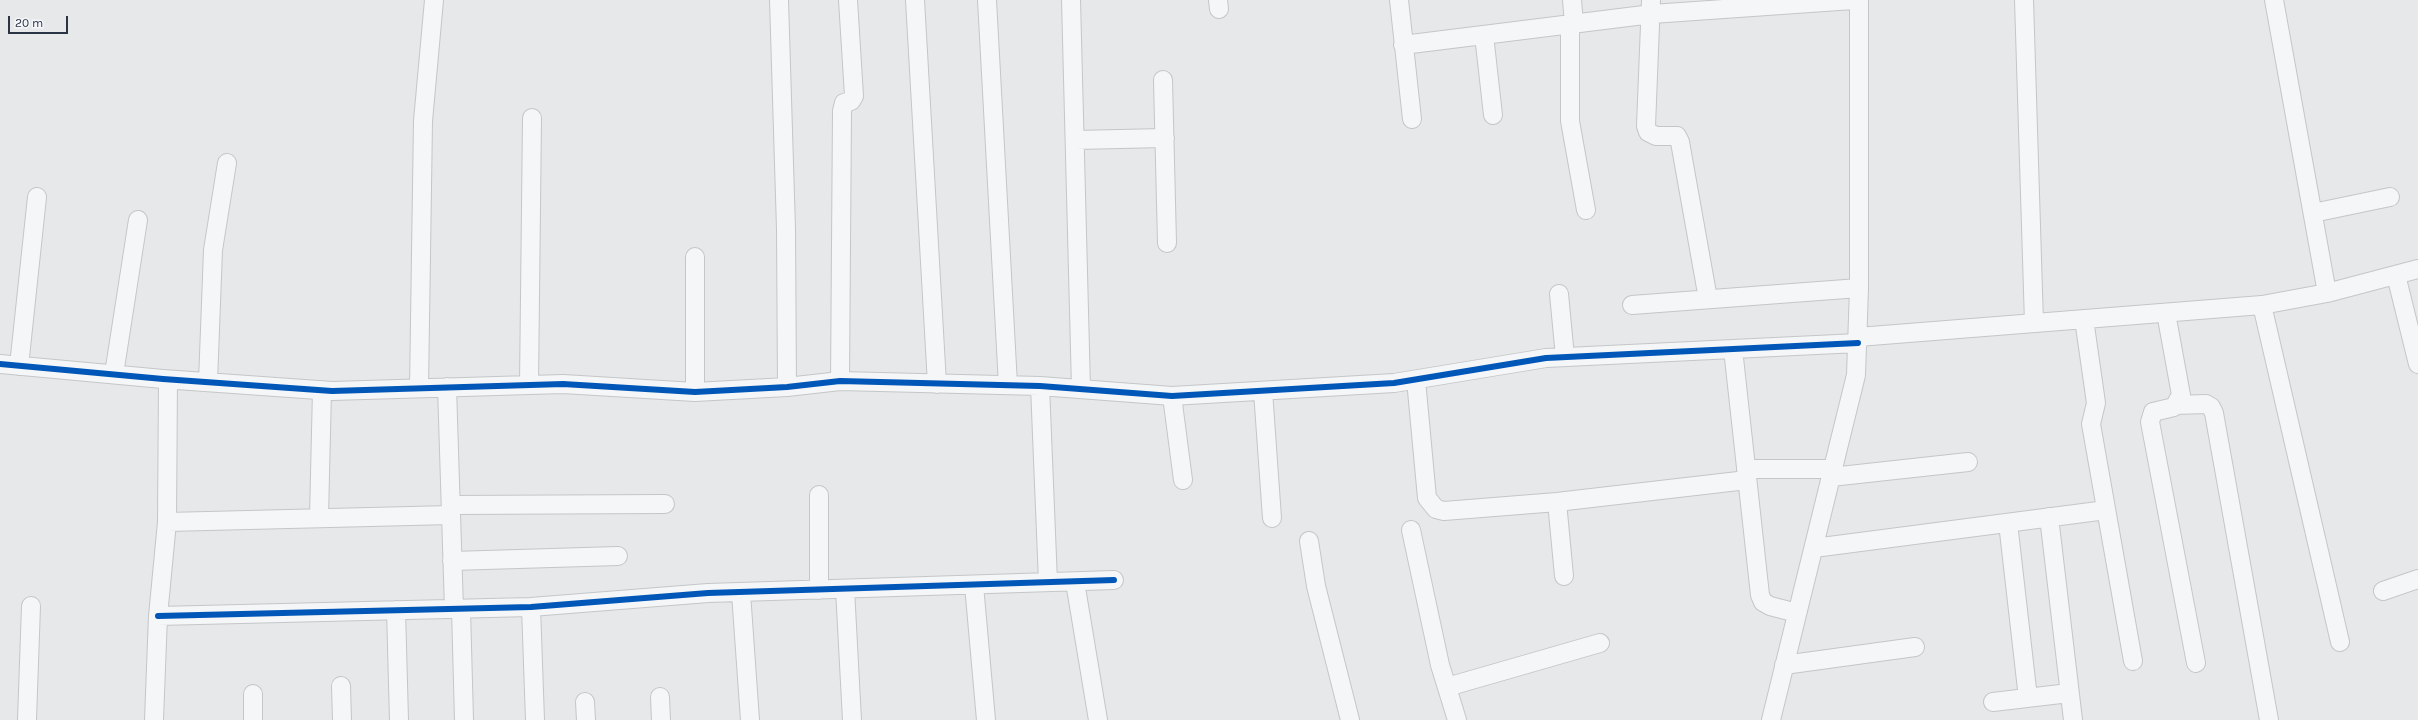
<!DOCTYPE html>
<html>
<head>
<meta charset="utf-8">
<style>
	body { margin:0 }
	#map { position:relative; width:2418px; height:720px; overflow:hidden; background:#e6e8ea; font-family:Karla,sans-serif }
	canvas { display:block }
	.scale { position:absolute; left:8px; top:16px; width:60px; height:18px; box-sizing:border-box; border:2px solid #2b3445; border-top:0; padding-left:5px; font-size:12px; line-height:14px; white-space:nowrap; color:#2b3445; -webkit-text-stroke:3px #f4f6f9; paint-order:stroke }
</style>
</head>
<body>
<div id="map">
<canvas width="2418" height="720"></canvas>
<div class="scale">20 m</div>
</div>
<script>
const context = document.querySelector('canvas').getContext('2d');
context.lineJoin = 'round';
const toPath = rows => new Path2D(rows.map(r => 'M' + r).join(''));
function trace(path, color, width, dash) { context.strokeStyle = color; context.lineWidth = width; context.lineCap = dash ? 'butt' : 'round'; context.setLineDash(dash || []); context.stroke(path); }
const street = toPath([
	[779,0,786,229,787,387],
	[915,0,937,384],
	[987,0,1008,385],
	[1071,0,1081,388],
	[1218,0,1219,9],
	[1399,0,1412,119],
	[1572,0,1574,24],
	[1651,0,1646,126,1648,132,1656,136,1677,136,1680,142,1708,299],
	[2024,0,2034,323],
	[2274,0,2327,293],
	[1570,24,1570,121,1586,210],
	[1484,35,1493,115],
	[1403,45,1652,14,1853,0],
	[1163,80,1167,243],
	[1075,140,1165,138],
	[2313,213,2390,197],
	[2396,275,2418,364],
	[1559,294,1565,357],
	[1632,305,1859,288],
	[2262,305,2340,642],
	[2166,313,2181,395,2174,407,2153,412,2150,422,2196,663],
	[2084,319,2096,403,2091,424,2133,661],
	[1858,337,2262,305,2327,293,2418,269],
	[1733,349,1760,595,1763,602,1770,606,1797,613],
	[0,364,163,379,332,391,563,384,695,392,787,387,840,381,1040,386,1172,396,1394,383,1546,358,1858,343],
	[19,366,37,197],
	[114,374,138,220],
	[1416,380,1427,498,1436,509,1444,511,1557,502,1747,480],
	[840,381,842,111,844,103,851,101,854,96,848,0],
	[208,382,213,250,227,163],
	[529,385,532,118],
	[1040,386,1048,582],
	[447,387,454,609],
	[419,388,423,121,434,0],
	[1263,391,1272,518],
	[695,392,695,257],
	[1172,396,1183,480],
	[2175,405,2206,404,2211,407,2214,413,2269,720],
	[1746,469,1833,469],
	[1831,477,1968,462],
	[819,495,819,590],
	[1557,502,1564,576],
	[451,505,665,504],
	[319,517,322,390],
	[2049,517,2073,720],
	[167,522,451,515],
	[2008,523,2028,698],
	[1411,530,1440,665,1457,720],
	[1309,541,1316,586,1350,720],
	[1814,548,2106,510],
	[452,561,618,556],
	[1075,582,1098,720],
	[974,585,986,720],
	[845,589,852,720],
	[2383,591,2418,579],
	[741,593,750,720],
	[531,607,535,720],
	[461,609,464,720],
	[396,610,399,720],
	[158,616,531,607,708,593,1114,580],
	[1784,665,1915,647],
	[341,686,342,720],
	[1447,687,1600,643],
	[660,697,661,720],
	[585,702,586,720],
	[1993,702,2069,693],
	[27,720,31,606],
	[154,720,158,616,167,522,168,380],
	[253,720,253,694],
	[1771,720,1856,375,1859,288,1859,0]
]);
trace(street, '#c4c6c8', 20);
trace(street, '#f5f6f7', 18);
trace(toPath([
	[0,364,163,379,332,391,563,384,695,392,787,387,840,381,1040,386,1172,396,1394,383,1546,358,1858,343],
	[158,616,531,607,708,593,1114,580]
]), '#0057b8', 6);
</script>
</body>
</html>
